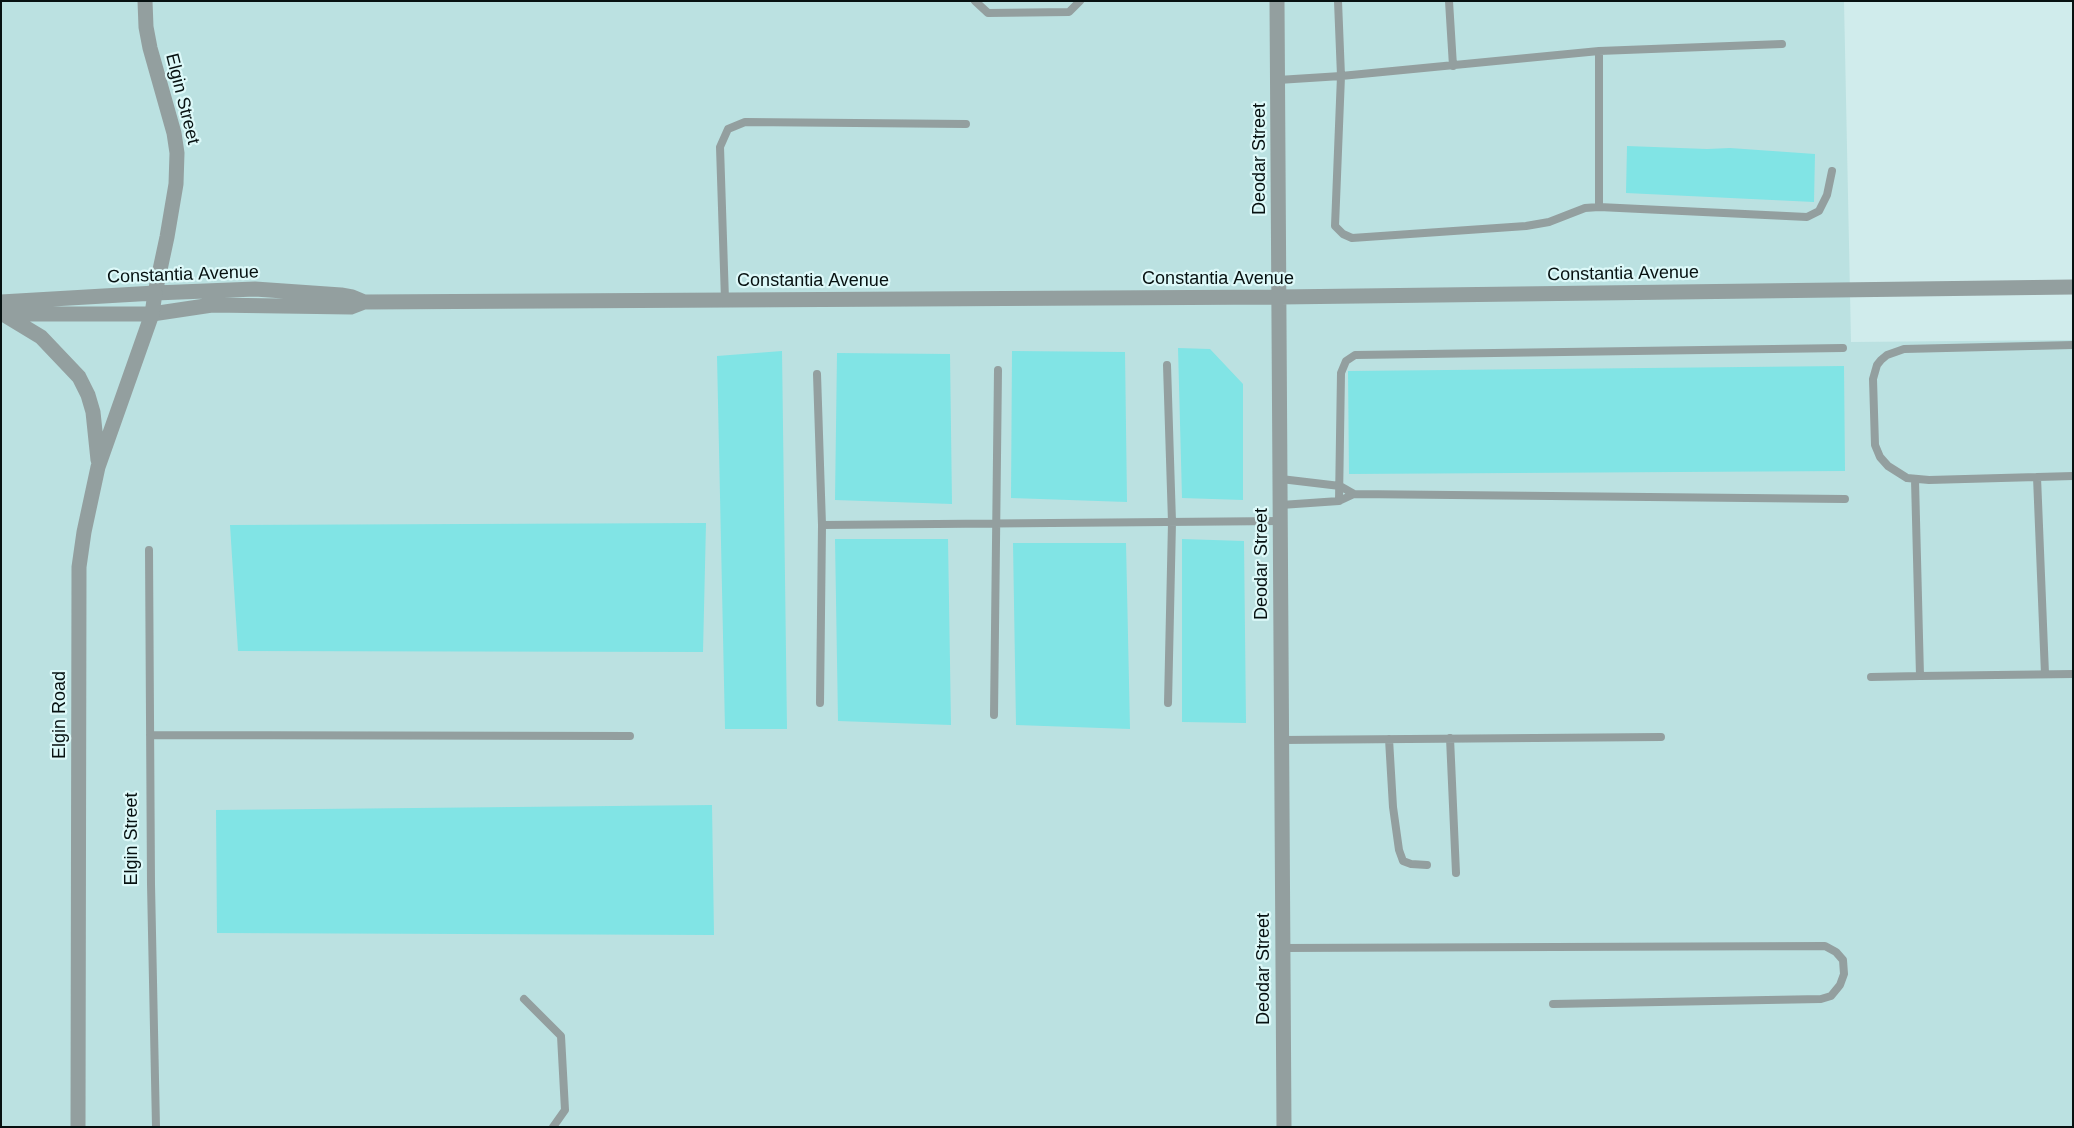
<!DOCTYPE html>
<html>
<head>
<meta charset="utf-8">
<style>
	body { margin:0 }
	#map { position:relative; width:2074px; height:1128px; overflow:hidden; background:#d0ecec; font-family:Helvetica,sans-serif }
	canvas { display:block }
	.frame { position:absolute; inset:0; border:2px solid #071111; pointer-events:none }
</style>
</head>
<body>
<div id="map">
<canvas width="2074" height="1128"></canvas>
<div class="frame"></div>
</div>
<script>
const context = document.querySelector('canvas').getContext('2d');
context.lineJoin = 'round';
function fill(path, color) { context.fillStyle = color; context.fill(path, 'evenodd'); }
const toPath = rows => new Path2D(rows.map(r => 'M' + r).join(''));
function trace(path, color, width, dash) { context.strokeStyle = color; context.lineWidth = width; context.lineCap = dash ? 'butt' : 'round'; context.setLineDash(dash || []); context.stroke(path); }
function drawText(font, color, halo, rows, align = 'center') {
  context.font = font + ' Helvetica,sans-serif'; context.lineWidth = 4.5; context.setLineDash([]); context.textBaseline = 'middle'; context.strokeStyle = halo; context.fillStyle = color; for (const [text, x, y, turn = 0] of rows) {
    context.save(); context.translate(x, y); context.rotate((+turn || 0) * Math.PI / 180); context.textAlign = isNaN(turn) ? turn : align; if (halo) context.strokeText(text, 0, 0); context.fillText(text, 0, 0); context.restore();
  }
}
fill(toPath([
	[1,1,1844,1,1851,342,2073,340,2073,1127,1,1127]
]), '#bbe1e1');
fill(toPath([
	[1627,146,1707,149,1730,148,1815,154,1814,202,1626,193],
	[1178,348,1210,349,1243,384,1243,500,1182,498],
	[782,351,787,729,725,729,717,356],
	[1012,351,1125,352,1127,502,1011,498],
	[837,353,950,354,952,504,835,500],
	[1844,366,1845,471,1349,474,1348,371],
	[706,523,703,652,238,651,230,525],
	[835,539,948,539,951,725,838,721],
	[1182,539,1244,541,1246,723,1182,722],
	[1013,543,1126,543,1130,729,1016,725],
	[712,805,714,935,217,933,216,810]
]), '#81e4e5');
trace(toPath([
	[975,1,988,13,1069,12,1080,1],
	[1338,1,1341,76,1599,51,1599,207],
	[1449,1,1453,66],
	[1599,51,1782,44],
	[1278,80,1341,76,1335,226,1343,234,1352,238,1526,226,1549,222,1585,208,1599,207,1807,217,1819,211,1827,195,1832,171],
	[725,300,720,147,728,129,745,122,966,124],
	[2073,345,1904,349,1887,355,1881,360,1877,365,1873,379,1875,445,1880,457,1888,466,1907,478,1929,480,2073,476],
	[1167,365,1172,522,1168,703],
	[817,374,822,525,820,703],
	[2037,477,2045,674],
	[1281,479,1340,486,1354,494],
	[1339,501,1341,373,1346,361,1355,355,1843,348],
	[1281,505,1339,501,1354,494,1845,499],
	[822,525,1281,521],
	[149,550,151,884,156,1127],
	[1920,676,2073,674],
	[1871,677,1920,676,1915,480],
	[994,715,998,370],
	[150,735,630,736],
	[1450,738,1456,873],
	[1389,739,1393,807,1399,850,1403,861,1411,864,1427,865],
	[1282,740,1661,737],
	[1283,948,1825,946,1836,952,1843,960,1844,974,1840,985,1831,996,1821,999,1553,1004],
	[524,999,561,1036,565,1110,553,1127]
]), '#939f9f', 8);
trace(toPath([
	[145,1,146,27,150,48,174,133,177,153,176,184,167,237,155,293,255,289,341,295,352,297,364,302],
	[1277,1,1284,1127],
	[152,314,212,305,351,307,364,302,1280,297,2073,287]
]), '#939f9f', 15);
trace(toPath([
	[1,302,155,293,152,314,98,467,84,532,79,567,78,1127],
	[3,314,41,337,79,377,88,395,93,412,98,460],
	[3,314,152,314]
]), '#939f9f', 15);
drawText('18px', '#071111', '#ddf9f9', [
	["Elgin Street",182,99,76],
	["Deodar Street",1260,159,-90],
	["Constantia Avenue",1623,274,-1],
	["Constantia Avenue",183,275,-2],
	["Constantia Avenue",1218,279],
	["Constantia Avenue",813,281],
	["Deodar Street",1262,564,-90],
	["Elgin Road",60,715,-90],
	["Elgin Street",132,839,-90],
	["Deodar Street",1264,969,-90]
]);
</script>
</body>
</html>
